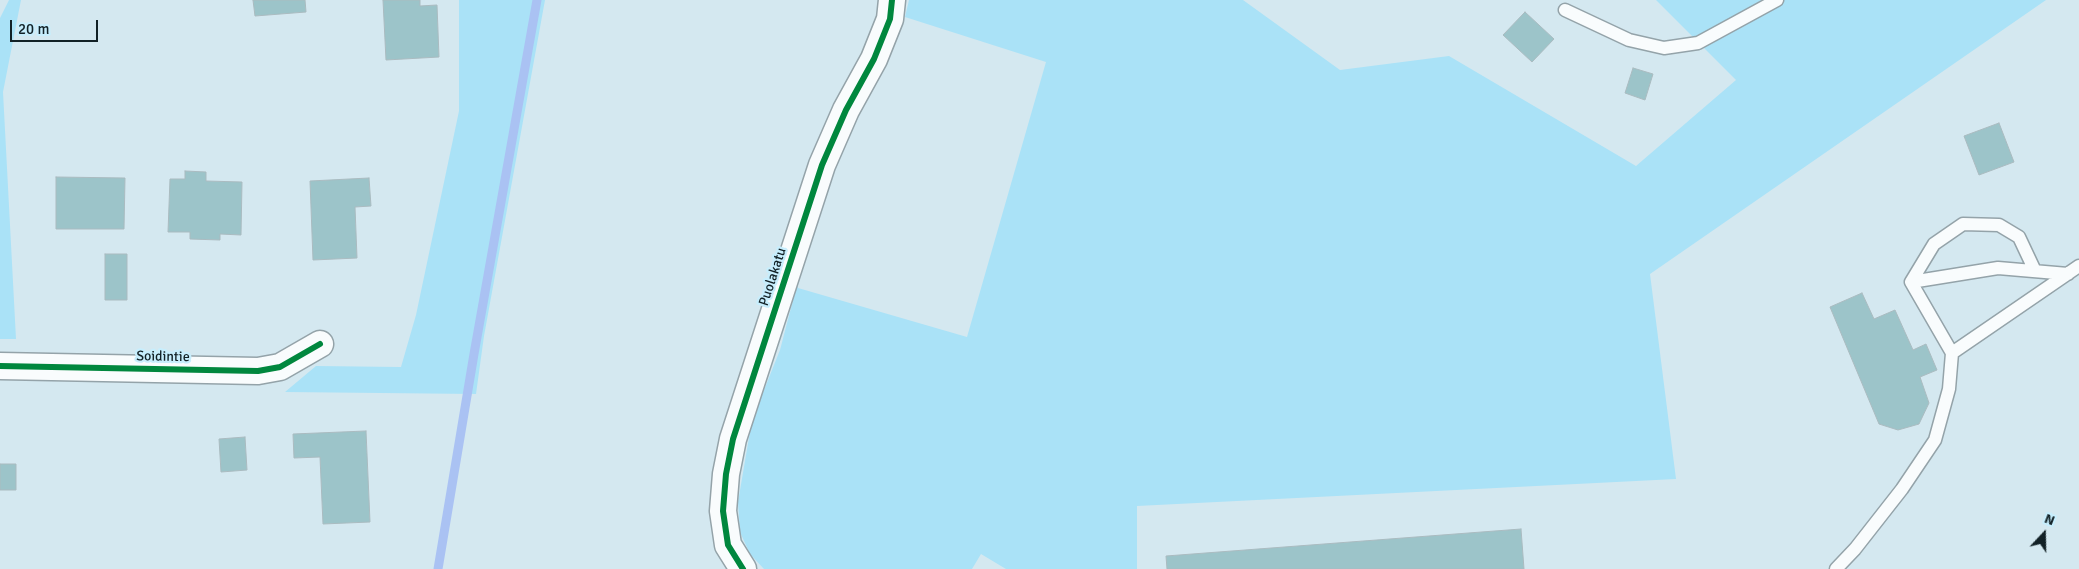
<!DOCTYPE html>
<html>
<head>
<meta charset="utf-8">
<style>
	body { margin:0 }
	#map { position:relative; width:2079px; height:569px; overflow:hidden; background:#d4e8f0; font-family:Signika,sans-serif }
	canvas { display:block }
	.north { position:absolute; left:2019px; top:509px; width:50px; height:50px; -webkit-text-stroke:4px #c7eefd; paint-order:stroke; rotate:21deg; font-size:14px; font-weight:700; line-height:20px; text-align:center; color:#122126 }
	.north::after { content:''; display:block; margin:auto; width:18px; height:22px; background:#122126; clip-path:polygon(50% 0,100% 100%,50% 72%,0 100%) }
	.scale { position:absolute; left:10px; top:20px; width:88px; height:22px; box-sizing:border-box; border:2px solid #122126; border-top:0; padding-left:6px; font-size:15px; line-height:18px; white-space:nowrap; color:#122126; -webkit-text-stroke:4px #c7eefd; paint-order:stroke }
</style>
</head>
<body>
<div id="map">
<canvas width="2079" height="569"></canvas>
<div class="north">N</div>
<div class="scale">20 m</div>
</div>
<script>
const context = document.querySelector('canvas').getContext('2d');
context.lineJoin = 'round';
function fill(path, color) { context.fillStyle = color; context.fill(path, 'evenodd'); }
const toPath = rows => new Path2D(rows.map(r => 'M' + r).join(''));
function trace(path, color, width, dash) { context.strokeStyle = color; context.lineWidth = width; context.lineCap = dash ? 'butt' : 'round'; context.setLineDash(dash || []); context.stroke(path); }
function drawText(font, color, halo, rows, align = 'center') {
  context.font = font + ' Signika,sans-serif'; context.lineWidth = 4.5; context.setLineDash([]); context.textBaseline = 'middle'; context.strokeStyle = halo; context.fillStyle = color; for (const [text, x, y, turn = 0] of rows) {
    context.save(); context.translate(x, y); context.rotate((+turn || 0) * Math.PI / 180); context.textAlign = isNaN(turn) ? turn : align; if (halo) context.strokeText(text, 0, 0); context.fillText(text, 0, 0); context.restore();
  }
}
fill(toPath([
	[9,0,21,0,3,92,16,339,0,339,0,18],
	[459,0,545,0,484,336,476,394,285,392,316,366,401,367,416,315,459,111],
	[909,0,1243,0,1340,70,1449,56,1636,166,1736,80,1656,0,2046,0,1650,274,1676,479,1137,506,1137,569,1006,569,981,554,972,569,764,569,750,554,740,532,738,502,752,420,780,350,797,285,798,288,967,337,1046,62,905,17]
]), '#aae2f7');
trace(toPath([
	[438,569,474,354,537,0]
]), '#aac2f3', 9);
const building = toPath([
	[253,0,305,0,306,12,255,16,253,0],
	[383,0,420,0,420,6,437,5,439,57,386,60,383,0],
	[1525,12,1554,39,1532,62,1503,35,1525,12],
	[1633,68,1653,74,1645,100,1625,93,1633,68],
	[1999,123,2014,162,1979,175,1964,136,1999,123],
	[185,171,206,172,206,181,242,182,241,235,220,234,220,240,190,239,190,232,168,232,170,179,185,179,185,171],
	[56,177,125,178,124,229,56,229,56,177],
	[369,178,371,206,355,207,357,258,313,260,310,181,369,178],
	[105,254,127,254,127,300,105,300,105,254],
	[1862,293,1874,319,1895,310,1913,350,1926,344,1937,370,1920,377,1929,403,1919,424,1898,430,1879,424,1830,307,1862,293],
	[366,431,370,522,323,524,320,457,294,458,293,434,366,431],
	[245,437,247,470,221,472,219,439,245,437],
	[0,464,16,464,16,490,0,490,0,464],
	[1521,529,1524,569,1167,569,1166,556,1521,529]
]);
fill(building, '#9cc4c9');
trace(building, '#aabbc0', 1);
const lane = toPath([
	[1565,10,1629,40,1664,48,1698,43,1777,0],
	[1911,282,1934,244,1963,224,1999,225,2019,237,2035,271],
	[1911,282,1998,268,2068,274],
	[1952,353,2079,266],
	[1836,569,1855,549,1902,489,1935,440,1949,389,1952,353,1911,282]
]);
const street = toPath([
	[0,366,258,371,280,367,320,344],
	[743,569,728,545,723,511,726,474,733,439,822,165,846,110,874,59,890,19,892,0]
]);
trace(lane, '#94a3a9', 15);
trace(street, '#94a3a9', 29);
trace(lane, '#f9fcfd', 12);
trace(street, '#f9fcfd', 26);
trace(toPath([
	[0,366,258,371,280,367,320,344],
	[743,569,728,545,723,511,726,474,733,439,822,165,846,110,874,59,890,19,892,0]
]), '#00873e', 6);
drawText('14px', '#122126', '#c7eefd', [
	["Puolakatu",773,277,-72],
	["Soidintie",163,357,1]
]);
</script>
</body>
</html>
